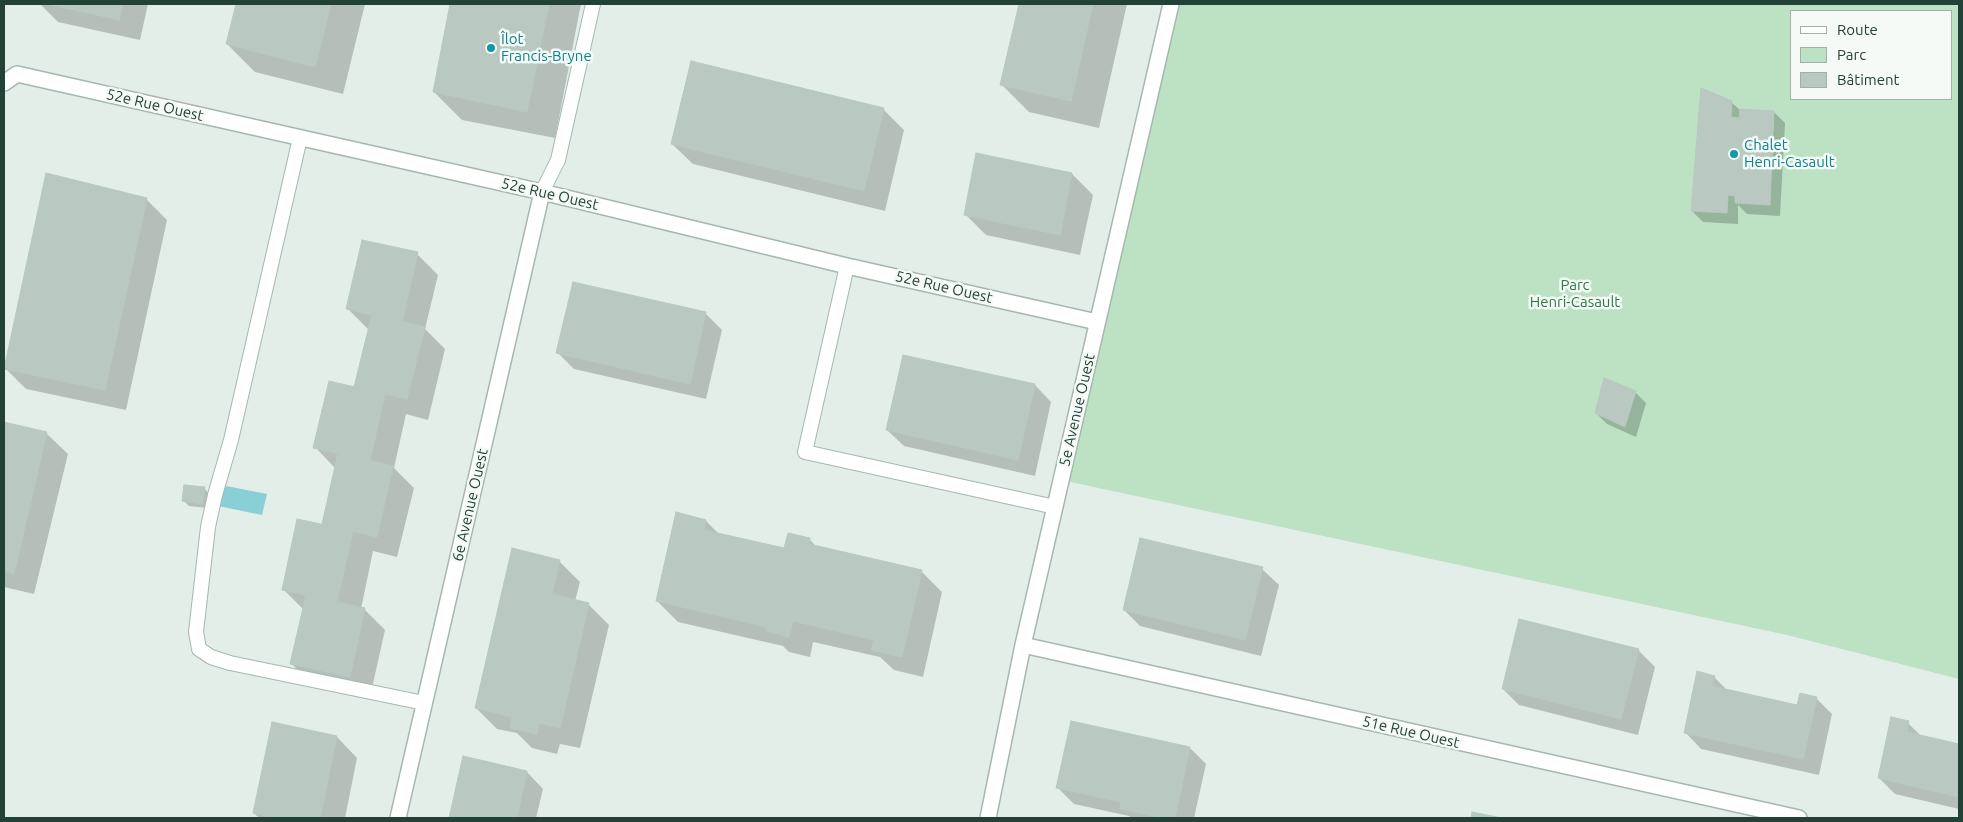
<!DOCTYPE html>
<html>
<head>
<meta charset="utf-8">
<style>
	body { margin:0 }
	#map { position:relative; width:1963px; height:822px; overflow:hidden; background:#e4eee9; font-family:Ubuntu,sans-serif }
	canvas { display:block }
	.frame { position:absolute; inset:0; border:5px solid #224137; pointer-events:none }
	.legend { position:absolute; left:1790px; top:10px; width:162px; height:90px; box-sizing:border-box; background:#f5faf7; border:1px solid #a1b0aa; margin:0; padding:6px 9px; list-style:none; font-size:15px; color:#224137 }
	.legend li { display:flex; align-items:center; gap:10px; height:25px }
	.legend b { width:25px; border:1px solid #a1b0aa }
</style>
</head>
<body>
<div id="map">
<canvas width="1963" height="822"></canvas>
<div class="frame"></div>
<ul class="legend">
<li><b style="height:6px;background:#fff"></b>Route</li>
<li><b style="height:14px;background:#bce1c3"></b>Parc</li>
<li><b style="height:14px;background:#b9c9c2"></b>Bâtiment</li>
</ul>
</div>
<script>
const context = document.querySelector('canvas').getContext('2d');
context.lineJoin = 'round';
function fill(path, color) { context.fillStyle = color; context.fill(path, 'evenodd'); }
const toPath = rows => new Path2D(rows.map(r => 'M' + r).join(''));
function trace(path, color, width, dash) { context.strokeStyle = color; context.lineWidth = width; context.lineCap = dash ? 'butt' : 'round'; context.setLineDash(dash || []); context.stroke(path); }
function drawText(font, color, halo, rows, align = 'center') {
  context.font = font + ' Ubuntu,sans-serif'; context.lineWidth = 5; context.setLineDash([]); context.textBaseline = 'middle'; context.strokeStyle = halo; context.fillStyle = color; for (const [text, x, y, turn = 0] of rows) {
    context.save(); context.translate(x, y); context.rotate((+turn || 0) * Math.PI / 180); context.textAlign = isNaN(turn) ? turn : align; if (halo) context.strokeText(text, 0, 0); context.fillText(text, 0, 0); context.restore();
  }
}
fill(toPath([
	[1171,4,1959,4,1959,679,1787,635,1061,480],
	[1792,11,1952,11,1952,99,1792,99]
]), '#bce1c3');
fill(toPath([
	[221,485,267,494,262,515,218,506]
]), '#89cfd6');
fill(toPath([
	[40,4,148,4,140,40,58,22],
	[237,4,365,4,343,94,255,72,227,44],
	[451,4,581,4,555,138,462,120,434,92],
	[1020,4,1127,4,1099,128,1029,112,1002,85],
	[1731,102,1740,110,1774,112,1785,123,1780,216,1747,214,1738,205,1738,224,1703,222,1692,211],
	[883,109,904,130,885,211,693,164,672,144],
	[1072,174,1093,195,1080,255,986,235,965,214],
	[146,199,167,220,126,410,26,389,5,368],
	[417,254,438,275,425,329,445,349,428,420,406,414,394,468,414,488,397,557,373,551,361,609,364,609,385,630,370,697,312,685,292,664,304,610,283,589,323,526,336,469,315,447,355,388,369,330,347,308],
	[573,283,706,314,722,330,706,399,574,369,558,353],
	[904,356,1035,385,1051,402,1035,476,904,446,887,430],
	[1635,392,1646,403,1636,437,1607,424,1596,413],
	[4,423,47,434,68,454,34,594,4,587],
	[204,488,209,494,207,508,189,506,183,500],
	[706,521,720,535,785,550,809,539,817,547,921,571,942,592,923,677,894,670,880,657,813,642,810,657,789,652,783,646,678,622,657,601],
	[559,561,580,582,575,601,588,604,609,625,580,748,560,744,557,754,532,748,517,733,497,729,476,708],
	[1262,569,1279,585,1261,656,1140,626,1124,610],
	[1638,650,1655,667,1638,735,1519,705,1503,689],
	[1714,677,1728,691,1798,706,1816,698,1832,714,1819,775,1701,749,1685,732],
	[1908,723,1922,737,1959,745,1959,809,1895,794,1879,778],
	[337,737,357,758,345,818,259,818,254,813],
	[1190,748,1206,764,1194,818,1131,818,1129,816,1074,804,1058,788],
	[464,758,527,772,543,789,536,818,450,818]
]), '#0003');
const building = toPath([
	[47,4,123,4,119,20,47,4],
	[236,4,331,4,315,67,226,44,236,4],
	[450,4,549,4,527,112,433,92,450,4],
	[1019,4,1093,4,1071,101,1000,85,1019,4],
	[691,61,884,108,864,191,671,144,691,61],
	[1701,88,1732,101,1731,117,1739,118,1740,109,1774,111,1770,205,1735,203,1735,196,1728,195,1727,213,1691,211,1701,88],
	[976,153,1072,173,1060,235,964,215,976,153],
	[46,173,147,198,105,390,4,369,46,173],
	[362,240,418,252,402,322,346,309,362,240],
	[573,282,706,312,690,384,556,353,573,282],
	[372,314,425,327,407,399,354,387,372,314],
	[903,355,1035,384,1018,460,886,430,903,355],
	[1604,378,1636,391,1625,427,1595,413,1604,378],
	[329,381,385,394,370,461,313,448,329,381],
	[4,422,47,432,14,574,4,571,4,422],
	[338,453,393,466,377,537,322,524,338,453],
	[184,485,205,487,202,504,182,501,184,485],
	[676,512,706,520,704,530,784,548,788,533,810,538,809,544,922,570,902,657,871,650,874,640,793,621,789,637,766,631,767,627,656,601,676,512],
	[297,519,353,531,337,602,282,590,297,519],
	[1140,538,1263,567,1245,640,1123,610,1140,538],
	[512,548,560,560,552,594,589,603,560,728,539,723,537,734,510,728,512,717,475,708,512,548],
	[306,595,365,608,350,677,290,664,306,595],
	[1519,619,1639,649,1621,719,1502,689,1519,619],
	[1697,671,1715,676,1712,686,1797,705,1800,693,1817,697,1803,759,1684,733,1697,671],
	[1891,717,1909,721,1907,732,1959,744,1959,797,1878,778,1891,717],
	[1071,721,1190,747,1175,818,1164,818,1120,809,1121,802,1056,788,1071,721],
	[272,722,337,736,320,818,275,818,253,813,272,722],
	[463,756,527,771,517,818,449,818,463,756],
	[1472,812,1502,818,1471,818,1472,812]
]);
fill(building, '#b9c9c2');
trace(building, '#b6c9bf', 1);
const lane = toPath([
	[300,138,231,440,215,495,208,527,196,632,199,649,211,657,230,663,424,703],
	[542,192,558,160,593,4],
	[847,266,805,452,1055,507]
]);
const street = toPath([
	[4,83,17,74,542,192,847,266,1097,322],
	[1023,645,1799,818],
	[398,818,542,192],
	[988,818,1023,645,1171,4]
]);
trace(lane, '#a6b7b0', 16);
trace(street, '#a6b7b0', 18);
trace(lane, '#fff', 14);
trace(street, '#fff', 15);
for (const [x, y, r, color] of [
	[491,48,5,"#0f9aa8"],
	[1734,154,5,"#0f9aa8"]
]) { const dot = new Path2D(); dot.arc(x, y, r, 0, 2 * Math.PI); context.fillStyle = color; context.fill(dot); trace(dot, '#f5faf7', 2); }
drawText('15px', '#0d838f', '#f5faf7', [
	["Îlot",501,39],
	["Francis-Bryne",501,56],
	["Chalet",1744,145],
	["Henri-Casault",1744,162]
], 'left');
drawText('15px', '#224137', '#f5faf7', [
	["52e Rue Ouest",155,105,13],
	["52e Rue Ouest",550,194,13],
	["52e Rue Ouest",944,287,13],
	["5e Avenue Ouest",1077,410,-77],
	["6e Avenue Ouest",470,505,-77],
	["51e Rue Ouest",1411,732,13]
]);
drawText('15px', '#297b43', '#f5faf7', [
	["Parc",1575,285],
	["Henri-Casault",1575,302]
]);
</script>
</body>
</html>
